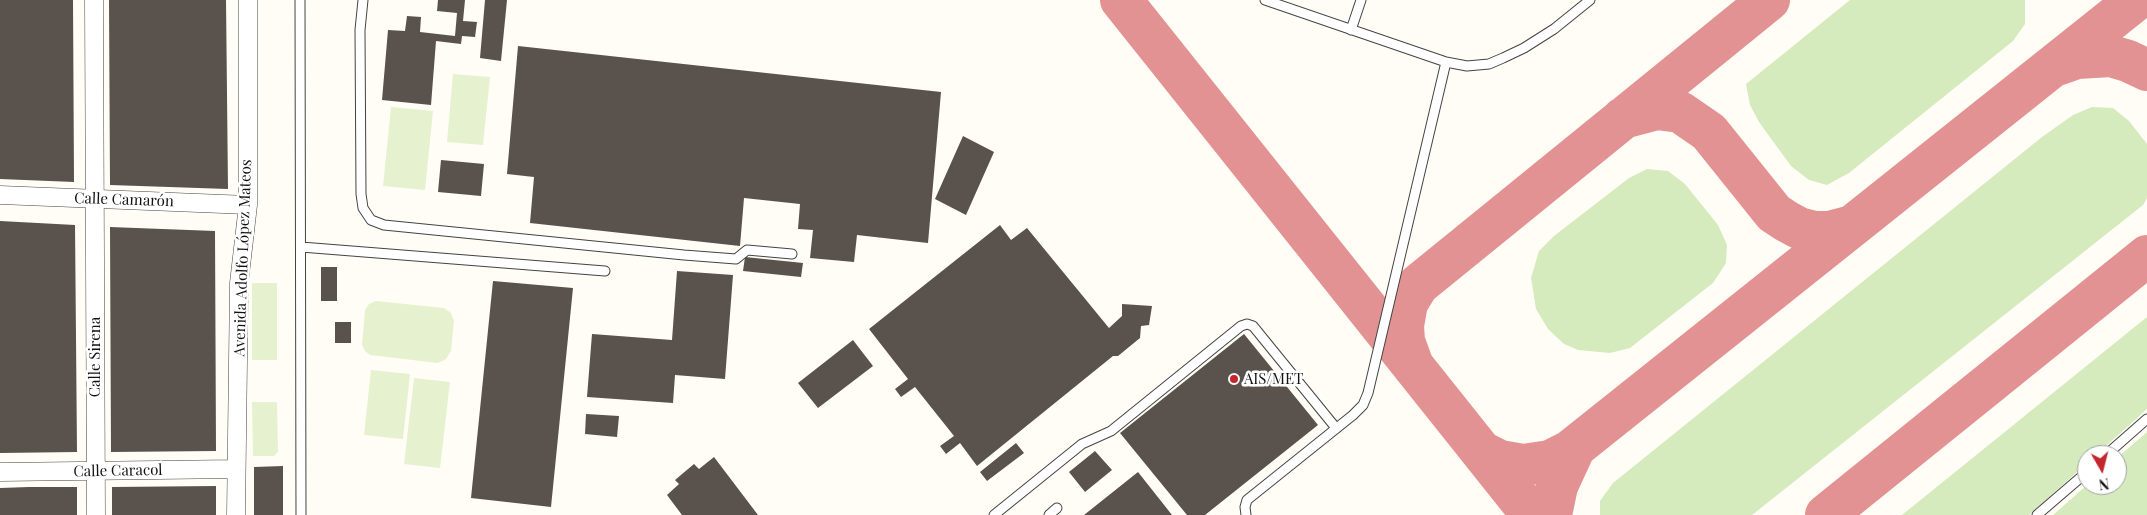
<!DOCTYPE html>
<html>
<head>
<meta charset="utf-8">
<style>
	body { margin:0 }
	#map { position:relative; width:2147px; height:515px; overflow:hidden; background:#fffdf5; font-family:"Playfair Display",serif }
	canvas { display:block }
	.north { position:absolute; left:2077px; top:445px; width:50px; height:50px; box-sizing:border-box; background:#fff; border:1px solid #a0a0a0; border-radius:50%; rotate:172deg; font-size:14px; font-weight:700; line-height:20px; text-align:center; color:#111 }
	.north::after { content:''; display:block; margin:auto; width:18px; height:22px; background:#c4262e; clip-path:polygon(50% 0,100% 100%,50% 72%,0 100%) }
</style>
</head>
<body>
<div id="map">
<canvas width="2147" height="515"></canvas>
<div class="north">N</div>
</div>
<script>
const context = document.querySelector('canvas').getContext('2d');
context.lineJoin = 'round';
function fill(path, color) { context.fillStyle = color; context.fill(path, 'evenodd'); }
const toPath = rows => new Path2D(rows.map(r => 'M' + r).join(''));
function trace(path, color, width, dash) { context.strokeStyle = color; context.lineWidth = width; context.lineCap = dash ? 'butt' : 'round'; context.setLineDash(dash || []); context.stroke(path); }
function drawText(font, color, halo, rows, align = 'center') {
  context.font = font + ' "Playfair Display",serif'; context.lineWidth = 5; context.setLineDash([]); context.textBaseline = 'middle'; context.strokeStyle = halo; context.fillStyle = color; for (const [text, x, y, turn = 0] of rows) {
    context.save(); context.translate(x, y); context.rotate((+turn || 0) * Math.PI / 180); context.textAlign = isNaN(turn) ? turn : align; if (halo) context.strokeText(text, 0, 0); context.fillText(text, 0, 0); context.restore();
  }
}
fill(toPath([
	[1850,0,2025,0,2025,24,2013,41,1849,173,1827,185,1809,180,1791,166,1759,122,1750,105,1746,84],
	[2092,107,2113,108,2129,121,2147,144,2147,198,2143,205,1752,515,1600,515,1600,501,1613,483,2042,137,2073,115],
	[1647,169,1668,171,1685,184,1718,225,1727,245,1726,263,1713,283,1630,348,1610,353,1578,350,1564,344,1548,329,1536,309,1531,278,1539,251,1554,236,1629,178],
	[2147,317,2147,409,2096,455,2087,455,2087,463,2029,515,1902,515],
	[2147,432,2147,515,2053,515,2087,485,2117,485,2117,458]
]), '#d5ebbd');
fill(toPath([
	[453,74,490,77,483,145,447,142],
	[391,107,433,111,425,190,383,186],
	[252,283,277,283,277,360,252,360],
	[376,301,444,308,451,313,454,321,451,351,446,359,438,363,370,355,365,351,362,345,365,310,369,304],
	[371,370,410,374,403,439,364,435],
	[414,378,450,382,440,468,404,464],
	[252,402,277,402,278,452,274,456,253,456]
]), '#e6f2cf');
trace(toPath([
	[1121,0,1532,515],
	[2057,65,2077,58,2111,56,2128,61,2147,70],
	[1623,118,1657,109,1680,112,1709,132,1774,213,1786,221,1799,228,1815,232,1829,232,1852,226],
	[1413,366,1404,341,1403,326,1407,303,1418,285,1769,0],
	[1482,452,1500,461,1523,465,1550,461,1570,451,2136,0],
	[1551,515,1557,486,1575,447],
	[1826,515,2147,256]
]), '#e29292', 42);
fill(toPath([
	[0,0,73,0,74,182,0,179],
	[109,0,226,0,228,189,110,185],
	[438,0,465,0,463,21,477,22,475,37,462,36,461,44,436,41,431,105,382,100,388,30,405,31,407,16,421,17,420,32,455,36,457,13,437,11],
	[485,0,507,0,501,61,480,58],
	[518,46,941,92,928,243,857,235,854,262,810,258,813,230,798,229,800,204,744,198,740,246,530,223,534,177,507,174],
	[963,136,994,152,966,215,935,199],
	[441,160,484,164,481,196,438,192],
	[0,221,75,225,77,452,0,453],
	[1000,225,1011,240,1027,228,1109,328,1122,316,1122,304,1152,306,1149,325,1141,326,1140,338,1118,356,1113,356,977,466,960,443,946,454,940,446,954,436,915,387,901,397,895,389,908,379,869,329],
	[110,227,215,231,216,451,111,452],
	[745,257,803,263,801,277,743,271],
	[321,267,337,267,337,301,321,301],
	[677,271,733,275,725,379,675,375,673,403,587,397,592,334,672,340],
	[493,281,573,288,551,507,471,498],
	[335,322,351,322,351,343,335,343],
	[1244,334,1318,425,1205,515,1187,515,1120,433],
	[853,340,873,366,818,408,798,383],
	[586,414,619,416,617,437,585,434],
	[1016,443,1024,453,987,481,980,472],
	[1095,451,1112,470,1085,492,1069,472],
	[714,457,758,515,682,515,667,495,679,484,675,480,694,464,699,469],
	[283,466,283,515,254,515,254,467],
	[1138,472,1172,515,1084,515],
	[216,486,216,515,112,515,112,487],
	[29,487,77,487,77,515,0,515,0,488]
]), '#5a524d');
const service = toPath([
	[300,0,301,515],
	[363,0,360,30,361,194,363,208,371,220,384,225,684,255,736,259,747,250,792,254],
	[1265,0,1446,62],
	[1351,30,1361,0],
	[301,247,605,271],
	[2106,455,2147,419],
	[994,515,1082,444,1111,431,1241,326,1247,324,1253,326,1336,428],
	[1049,515,1057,508],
	[1246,515,1245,507,1247,500,1353,415,1363,405,1368,393,1446,62,1467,66,1489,64,1503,58,1524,48,1554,29,1590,0],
	[2037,515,2087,472]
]);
const minor = toPath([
	[94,0,96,515],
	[0,195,248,205],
	[0,472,236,469],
	[236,515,239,283,248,205,248,0]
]);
trace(service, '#444', 11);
trace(minor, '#444', 19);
trace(service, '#fff', 9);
trace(minor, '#fff', 18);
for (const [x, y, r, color] of [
	[1234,379,5,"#c4262e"]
]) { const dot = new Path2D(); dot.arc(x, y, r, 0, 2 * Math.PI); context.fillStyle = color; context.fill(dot); trace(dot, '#fff', 2); }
drawText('15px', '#111', '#fff', [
	["Calle Camarón",124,200,2],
	["Avenida Adolfo López Mateos",243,258,-88],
	["Calle Sirena",95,357,-90],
	["Calle Caracol",118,471,-1]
]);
drawText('15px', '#111', '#fff', [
	["AIS/MET",1244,379]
], 'left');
</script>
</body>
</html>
